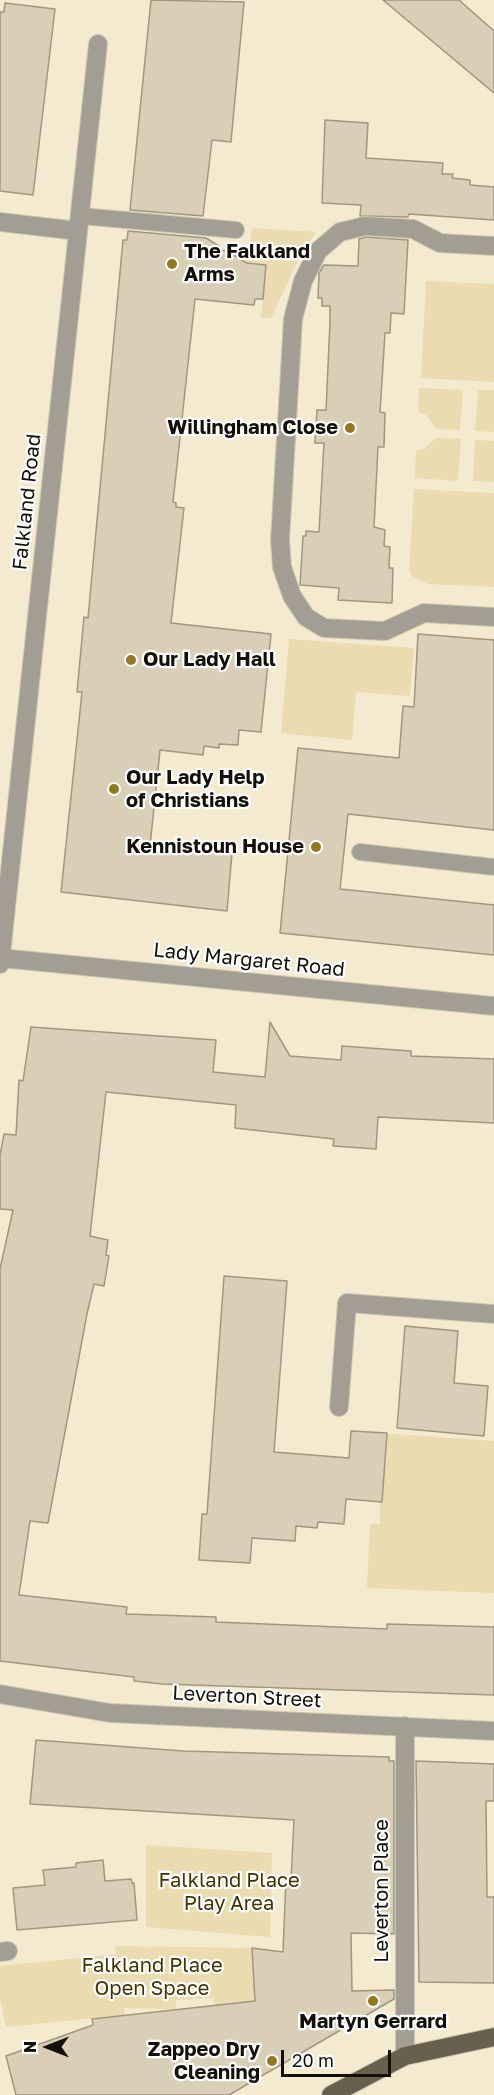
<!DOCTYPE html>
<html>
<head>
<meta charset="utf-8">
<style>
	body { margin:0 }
	#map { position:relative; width:494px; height:2095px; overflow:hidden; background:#f3ead0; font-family:"Golos Text",sans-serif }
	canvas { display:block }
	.north { position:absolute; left:18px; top:2017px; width:60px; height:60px; -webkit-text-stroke:4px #fff; paint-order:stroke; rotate:270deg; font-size:16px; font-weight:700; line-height:24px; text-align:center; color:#120f07 }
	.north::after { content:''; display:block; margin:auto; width:21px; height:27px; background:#120f07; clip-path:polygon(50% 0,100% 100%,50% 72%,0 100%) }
	.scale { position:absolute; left:281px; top:2050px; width:110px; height:27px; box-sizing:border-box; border:3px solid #120f07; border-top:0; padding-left:8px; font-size:18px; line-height:21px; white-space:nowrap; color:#120f07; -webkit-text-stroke:4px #fff; paint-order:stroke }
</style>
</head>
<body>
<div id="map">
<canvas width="494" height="2095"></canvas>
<div class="north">N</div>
<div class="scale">20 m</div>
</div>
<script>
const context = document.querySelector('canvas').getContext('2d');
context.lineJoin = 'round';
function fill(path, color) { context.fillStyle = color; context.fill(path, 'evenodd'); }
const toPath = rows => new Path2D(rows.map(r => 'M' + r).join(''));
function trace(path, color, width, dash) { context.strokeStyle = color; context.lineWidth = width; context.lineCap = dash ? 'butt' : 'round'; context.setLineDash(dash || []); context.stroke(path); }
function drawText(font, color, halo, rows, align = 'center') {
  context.font = font + ' "Golos Text",sans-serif'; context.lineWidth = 4.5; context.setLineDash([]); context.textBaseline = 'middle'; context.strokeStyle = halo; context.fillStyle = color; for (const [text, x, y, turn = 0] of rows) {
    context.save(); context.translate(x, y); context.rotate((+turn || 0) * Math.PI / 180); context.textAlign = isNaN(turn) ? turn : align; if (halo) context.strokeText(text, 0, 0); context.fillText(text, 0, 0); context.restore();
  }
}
fill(toPath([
	[252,228,316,232,300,256,271,318,261,318,266,265,247,263],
	[426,281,494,284,494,382,421,378],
	[419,388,463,390,460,430,436,429,426,415,418,412],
	[478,390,494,390,494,432,475,431],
	[436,438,461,439,458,481,415,478,416,451,424,449],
	[475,440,494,441,494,482,473,481],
	[414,489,494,493,494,587,428,584,412,576,409,570],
	[289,639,414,648,410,696,356,692,352,740,281,733],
	[380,1433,494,1441,494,1593,367,1588,370,1524,380,1524],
	[146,1845,272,1853,270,1937,146,1927],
	[115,1946,252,1948,255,2001,215,2006,213,1998,176,2000,176,2009,124,2008,125,2015,6,2027,0,1999,0,1966,116,1954]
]), '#eadbb0');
const building = toPath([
	[151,0,244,2,231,142,212,140,203,216,130,210,151,0],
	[383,0,459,0,494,31,494,93,383,0],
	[5,3,55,9,33,195,0,191,0,12,4,12,5,3],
	[325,120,368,123,366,158,443,163,442,174,453,174,452,178,470,180,470,185,494,187,494,220,409,214,408,217,360,216,361,205,322,203,325,120],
	[128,231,206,238,219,246,219,250,227,251,247,263,266,265,263,299,255,299,254,305,195,299,173,502,176,503,176,507,184,508,171,623,271,634,261,732,239,730,238,745,219,744,219,748,204,746,203,755,160,750,150,846,232,853,227,911,61,892,82,692,77,692,84,617,88,618,123,240,127,240,128,231],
	[366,237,408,240,404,314,391,313,390,333,385,333,380,412,385,413,384,447,378,447,374,527,385,530,384,546,390,547,389,568,393,568,392,603,338,600,339,588,300,585,303,536,306,536,306,531,319,532,324,443,315,443,317,410,326,410,330,322,330,306,322,306,322,298,318,298,319,273,324,265,358,266,359,239,366,237],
	[418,634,494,640,494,830,348,814,340,889,494,905,494,955,280,933,298,748,399,758,403,706,414,707,418,634],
	[270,1022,290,1056,341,1060,342,1046,411,1051,411,1056,494,1059,494,1123,378,1117,376,1149,333,1146,334,1139,235,1128,236,1105,106,1092,90,1236,108,1240,106,1255,109,1256,104,1286,94,1284,87,1314,48,1523,30,1521,19,1595,127,1607,126,1614,216,1617,216,1622,387,1629,387,1624,494,1627,494,1695,162,1684,134,1681,134,1677,0,1661,0,1269,13,1210,0,1209,0,1155,4,1134,16,1135,19,1080,23,1081,31,1027,216,1040,213,1072,265,1077,270,1022],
	[224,1276,287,1281,274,1452,349,1458,351,1431,387,1433,382,1502,346,1499,344,1524,318,1522,317,1528,296,1526,295,1541,252,1538,250,1563,199,1560,202,1514,207,1514,224,1276],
	[405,1326,458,1331,454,1383,488,1386,484,1436,397,1428,405,1326],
	[36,1740,183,1751,389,1757,389,1761,394,1761,394,1934,351,1933,352,1991,394,1990,394,1999,229,2095,16,2095,6,2056,93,2025,92,2019,255,2001,252,1948,283,1952,286,1879,291,1880,294,1820,30,1804,36,1740],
	[416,1761,494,1764,494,1801,486,1801,487,1897,494,1897,494,1983,419,1982,416,1761],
	[103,1860,105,1881,131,1879,132,1883,134,1883,137,1920,17,1930,13,1888,45,1885,43,1870,76,1867,76,1863,103,1860]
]);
fill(building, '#d8cfb6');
trace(building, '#a09780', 1.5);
const lane = toPath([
	[81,216,236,230],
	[360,852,494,867]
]);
const street = toPath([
	[0,222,78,231],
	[494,246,440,243,413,229,365,226,340,232,318,251,303,281,293,319,280,540,282,567,292,596,306,617,324,628,385,631,424,613,494,617],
	[0,958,494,1006],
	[0,964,98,44],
	[339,1407,347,1303,494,1314],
	[0,1694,110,1713,494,1731],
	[405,1726,405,2056],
	[0,1952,8,1951]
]);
const primary = toPath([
	[331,2095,405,2056,494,2037]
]);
trace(lane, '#cfc7b0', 18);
trace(street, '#cfc7b0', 20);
trace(primary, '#cfc7b0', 20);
trace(lane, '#a29e94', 16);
trace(street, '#a29e94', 18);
trace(primary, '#67604d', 18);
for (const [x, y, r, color] of [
	[172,264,6,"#93781f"],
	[350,428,6,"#93781f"],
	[131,660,6,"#93781f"],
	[114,789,6,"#93781f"],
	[316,847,6,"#93781f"],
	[373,2001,6,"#93781f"],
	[272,2061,6,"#93781f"]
]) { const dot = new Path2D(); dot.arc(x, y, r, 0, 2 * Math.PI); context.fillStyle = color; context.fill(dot); trace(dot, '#fff', 2); }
drawText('bold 20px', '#120f07', '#fff', [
	["The Falkland",184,252],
	["Arms",184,275],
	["Willingham Close",338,428,"right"],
	["Our Lady Hall",143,660],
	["Our Lady Help",126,778],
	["of Christians",126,801],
	["Kennistoun House",304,847,"right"],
	["Martyn Gerrard",373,2022,"center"],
	["Zappeo Dry",260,2050,"right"],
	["Cleaning",260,2073,"right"]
], 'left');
drawText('20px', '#120f07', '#fff', [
	["Falkland Road",27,502,-84],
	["Lady Margaret Road",249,960,6],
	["Leverton Street",247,1697,3],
	["Leverton Place",382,1891,-90]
]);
drawText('20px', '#413200', '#fff', [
	["Falkland Place",229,1881],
	["Play Area",229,1904],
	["Falkland Place",152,1966],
	["Open Space",152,1989]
]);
</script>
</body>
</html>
